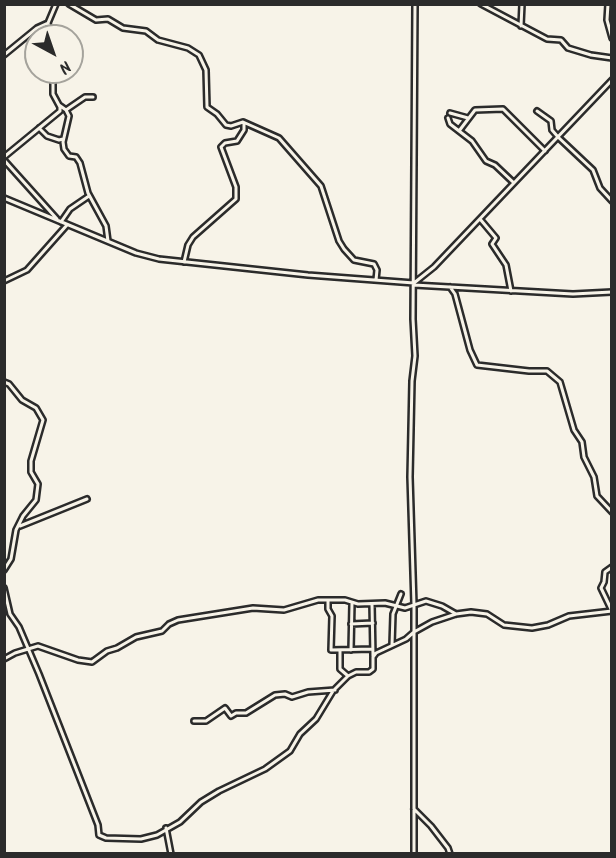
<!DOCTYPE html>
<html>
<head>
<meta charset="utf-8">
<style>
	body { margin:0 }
	#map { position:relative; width:616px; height:858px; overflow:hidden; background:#f7f3e8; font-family:Kalam,sans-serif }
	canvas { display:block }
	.frame { position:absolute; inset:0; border:6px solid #2b2b2b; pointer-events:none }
	.north { position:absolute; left:24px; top:24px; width:60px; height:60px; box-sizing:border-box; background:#f7f3e8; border:2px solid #a5a39c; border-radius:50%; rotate:140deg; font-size:16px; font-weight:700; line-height:24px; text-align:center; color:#2b2b2b }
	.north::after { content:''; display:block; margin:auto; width:21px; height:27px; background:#2b2b2b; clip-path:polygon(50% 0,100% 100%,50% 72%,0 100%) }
</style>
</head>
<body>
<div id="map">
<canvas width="616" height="858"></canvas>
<div class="frame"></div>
<div class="north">N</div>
</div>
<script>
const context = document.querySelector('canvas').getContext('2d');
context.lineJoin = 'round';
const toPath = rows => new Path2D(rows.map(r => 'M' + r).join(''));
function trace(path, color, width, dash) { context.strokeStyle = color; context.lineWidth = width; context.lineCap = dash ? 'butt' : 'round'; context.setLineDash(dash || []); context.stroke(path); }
const minor = toPath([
	[69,4,96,20,108,19,123,28,146,31,158,40,188,48,199,55,206,70,207,107,217,114,226,125,231,126,243,122,279,138,321,186,339,241,344,249,354,260,374,264,377,270,376,280],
	[481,4,547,39,561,40,568,48,591,55,612,58],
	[608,4,607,20,612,38],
	[521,26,522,4],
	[51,36,48,23,56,4],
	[4,55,37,28,48,23],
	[59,105,66,110,69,116,63,142,64,149,69,156,76,157,80,163,88,193,106,226,108,241],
	[66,110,85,97,93,97],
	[537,111,551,121,552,130,558,137],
	[450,113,468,118],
	[448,118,450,124,472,141,486,161,495,165,514,183],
	[39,128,47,136,59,140,63,139],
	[459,131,475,110,503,109,545,151],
	[558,137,593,170,600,188,612,201],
	[4,157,60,111,60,107,53,94,53,72],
	[4,160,57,219],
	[4,198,136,253,159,259,308,275,414,283,434,267,612,80],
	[480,219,496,238,492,244,506,265,511,291],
	[61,222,70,209,89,196],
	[184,262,188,245,193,237,236,199,236,187,221,147,225,143,237,141,244,130,244,123],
	[4,281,27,270,67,225],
	[414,285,573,294,612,292],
	[450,287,455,294,470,350,477,365,529,371,547,371,560,382,574,430,582,442,584,457,594,477,597,496,612,512],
	[4,382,9,384,22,400,36,408,43,420,31,461,31,472,38,484,36,500,23,516,16,530,11,559,4,570],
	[20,526,87,499],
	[612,567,605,572,604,582,601,588,612,611],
	[4,588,10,614,19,627,39,674,98,825,99,835,106,838,141,839,157,835,180,822,201,802,219,791,265,769,290,751,300,734,316,719,333,691,348,676,356,672,369,672,373,669,373,657,376,653,406,639,414,632,432,622,456,614,471,612,487,614,504,625,532,628,548,625,569,616,612,611],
	[328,600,328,609,332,616,331,650,372,649],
	[372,604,373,656],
	[351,624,373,623],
	[392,645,393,614,401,594],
	[351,650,352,603],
	[340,651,340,669,348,676],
	[4,659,15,653,38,646,78,660,92,662,107,651,117,648,136,637,162,631,169,624,178,620,253,608,284,610,318,600,345,600,358,604,385,603,405,608,426,601,442,606,456,614],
	[194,721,206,721,225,708,231,716,236,713,246,713,275,695,285,694,292,697,308,692,335,690],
	[414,809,431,826,448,848,450,854],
	[166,828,171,854],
	[414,854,414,605,410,477,412,381,415,356,413,319,415,4]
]);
trace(minor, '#2b2b2b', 8);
trace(minor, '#f7f3e8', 3);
</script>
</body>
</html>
